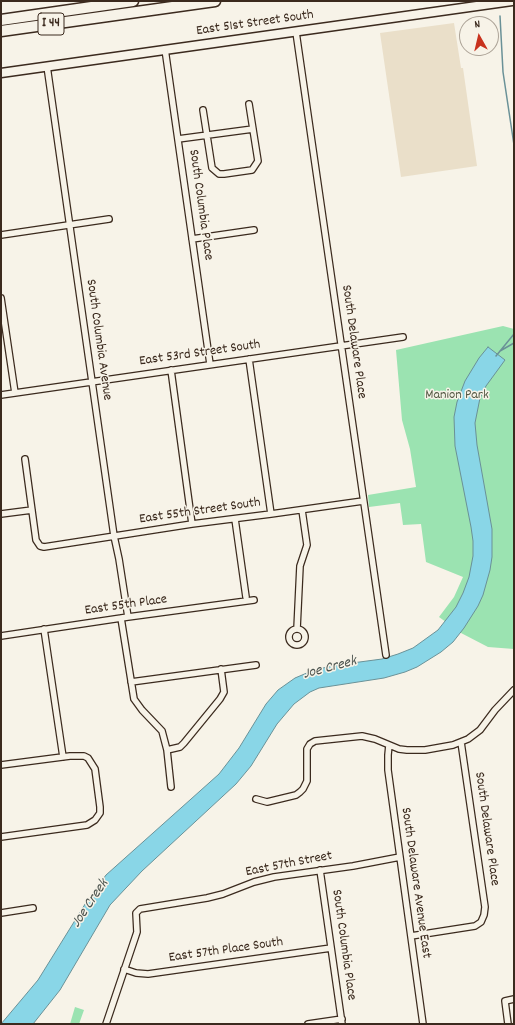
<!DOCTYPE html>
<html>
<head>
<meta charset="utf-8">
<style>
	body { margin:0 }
	#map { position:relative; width:515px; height:1025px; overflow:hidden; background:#f7f3e8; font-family:Dekko,sans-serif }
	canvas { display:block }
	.frame { position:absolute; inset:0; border:2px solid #3b2a1e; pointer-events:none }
	.north { position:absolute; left:459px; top:16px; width:40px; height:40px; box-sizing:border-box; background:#f7f3e8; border:1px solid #aca397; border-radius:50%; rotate:352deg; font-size:11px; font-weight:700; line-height:16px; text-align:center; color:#3b2a1e }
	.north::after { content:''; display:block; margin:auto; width:14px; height:18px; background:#c8321e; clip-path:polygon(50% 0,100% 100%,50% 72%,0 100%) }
</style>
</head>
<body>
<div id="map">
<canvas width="515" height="1025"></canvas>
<div class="frame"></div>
<div class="north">N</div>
</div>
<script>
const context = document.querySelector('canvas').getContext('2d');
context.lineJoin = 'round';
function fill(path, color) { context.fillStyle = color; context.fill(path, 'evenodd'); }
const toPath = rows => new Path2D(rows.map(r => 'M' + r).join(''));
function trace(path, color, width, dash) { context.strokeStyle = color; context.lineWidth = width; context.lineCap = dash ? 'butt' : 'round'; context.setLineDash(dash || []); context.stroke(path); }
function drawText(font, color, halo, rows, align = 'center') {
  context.font = font + ' Dekko,sans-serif'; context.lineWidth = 3; context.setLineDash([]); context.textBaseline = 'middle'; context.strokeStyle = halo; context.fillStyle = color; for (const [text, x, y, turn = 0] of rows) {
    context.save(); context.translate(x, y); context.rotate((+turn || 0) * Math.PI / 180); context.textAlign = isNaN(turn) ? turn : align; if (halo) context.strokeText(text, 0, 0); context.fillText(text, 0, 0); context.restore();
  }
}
fill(toPath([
	[454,23,461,68,463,68,477,166,401,177,380,33]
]), '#eadfc9');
fill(toPath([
	[503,326,514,329,514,649,488,647,461,633,439,617,454,597,463,577,426,562,421,524,403,525,400,503,369,507,368,495,416,487,410,449,402,420,396,350],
	[75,1007,84,1010,79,1024,70,1024]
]), '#9be3b1');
const water = toPath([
	[488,347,505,360,486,386,480,398,475,423,477,445,492,529,492,557,490,570,483,595,478,606,464,628,453,642,441,652,417,667,405,672,384,678,319,688,310,692,294,704,277,724,251,766,236,784,142,871,110,905,60,990,33,1024,1,1024,38,980,87,901,106,875,219,774,239,748,266,704,278,690,295,678,314,670,337,665,382,659,398,654,413,648,438,630,456,607,463,593,469,577,473,556,473,541,471,527,455,446,454,417,457,402,465,381,479,358,488,347]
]);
fill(water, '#89d6e7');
trace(water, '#6a9197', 1);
trace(toPath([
	[500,16,503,72,514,145],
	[500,351,514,343],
	[496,356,514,334]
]), '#6a9197', 1.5);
const minor = toPath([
	[296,32,386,655],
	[165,49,210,364],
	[47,66,114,536,119,559,128,617],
	[203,110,212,168,219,174,224,174,252,170,258,161,249,104],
	[178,139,253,129],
	[1,235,109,219],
	[192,239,254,230],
	[1,298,15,393],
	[249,359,271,514],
	[171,370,192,524],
	[1,395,403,337],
	[25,459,36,540,40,546,44,547,192,524,271,514,363,501],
	[1,514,32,510],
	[235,519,246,597],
	[121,618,134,699,142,710,162,731,167,750,171,787],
	'289 637a8 8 0 1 1 16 0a8 8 0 1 1-16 0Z',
	[44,629,63,757],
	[297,629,300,566,307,545,302,510],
	[1,636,128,617,254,600],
	[131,682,256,665],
	[389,745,388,755,388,770,423,1024],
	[167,750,180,747,184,743,220,699,224,692,221,669],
	[1,765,70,756,84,756,88,758,95,769,100,807,100,813,95,820,87,825,1,837],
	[256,799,267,802,296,795,300,792,303,789,307,781,307,749,310,744,315,741,362,736,375,739,399,749,407,750,425,750,453,745,468,739,480,730,495,710,514,690],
	[320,870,342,1024],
	[1,913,33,908],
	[411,936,475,926,481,922,484,915,485,907,461,742],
	[124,969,136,973,148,974,331,948],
	[106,1024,135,938,137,932,136,913,140,909,207,898,223,894,254,882,274,877,353,866,400,857],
	[308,1024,342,1019],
	[508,1024,505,1001,514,999]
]);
const secondary = toPath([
	[1,73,512,1]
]);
const motorway = toPath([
	[1,20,133,1],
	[1,31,215,1]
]);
trace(minor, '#3b2a1e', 8);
trace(secondary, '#3b2a1e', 11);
trace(motorway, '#3b2a1e', 13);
trace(minor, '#f7f3e8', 5.5);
trace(secondary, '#f7f3e8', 8);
trace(motorway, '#f7f3e8', 10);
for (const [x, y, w] of [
	[51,24,26]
]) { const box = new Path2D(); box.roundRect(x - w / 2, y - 11, w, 22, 3); context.fillStyle = '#f7f3e8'; context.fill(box); trace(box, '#3b2a1e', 1); }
drawText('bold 13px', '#3b2a1e', null, [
	["I 44",51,24]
]);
drawText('14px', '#3b2a1e', '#f7f3e8', [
	["East 51st Street South",255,24,-8],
	["South Columbia Place",200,205,82],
	["South Columbia Avenue",98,340,82],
	["South Delaware Place",353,342,82],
	["East 53rd Street South",200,354,-8],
	["East 55th Street South",200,512,-8],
	["East 55th Place",126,606,-8],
	["South Delaware Place",486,829,82],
	["East 57th Street",289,865,-11],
	["South Delaware Avenue East",415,883,82],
	["South Columbia Place",343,945,82],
	["East 57th Place South",226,951,-8]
]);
drawText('14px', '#535843', '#f7f3e8', [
	["Manion Park",457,396]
]);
drawText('italic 15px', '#4e5550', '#f7f3e8', [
	["Joe Creek",330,669,-15],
	["Joe Creek",91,904,-56]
]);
</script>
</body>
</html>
